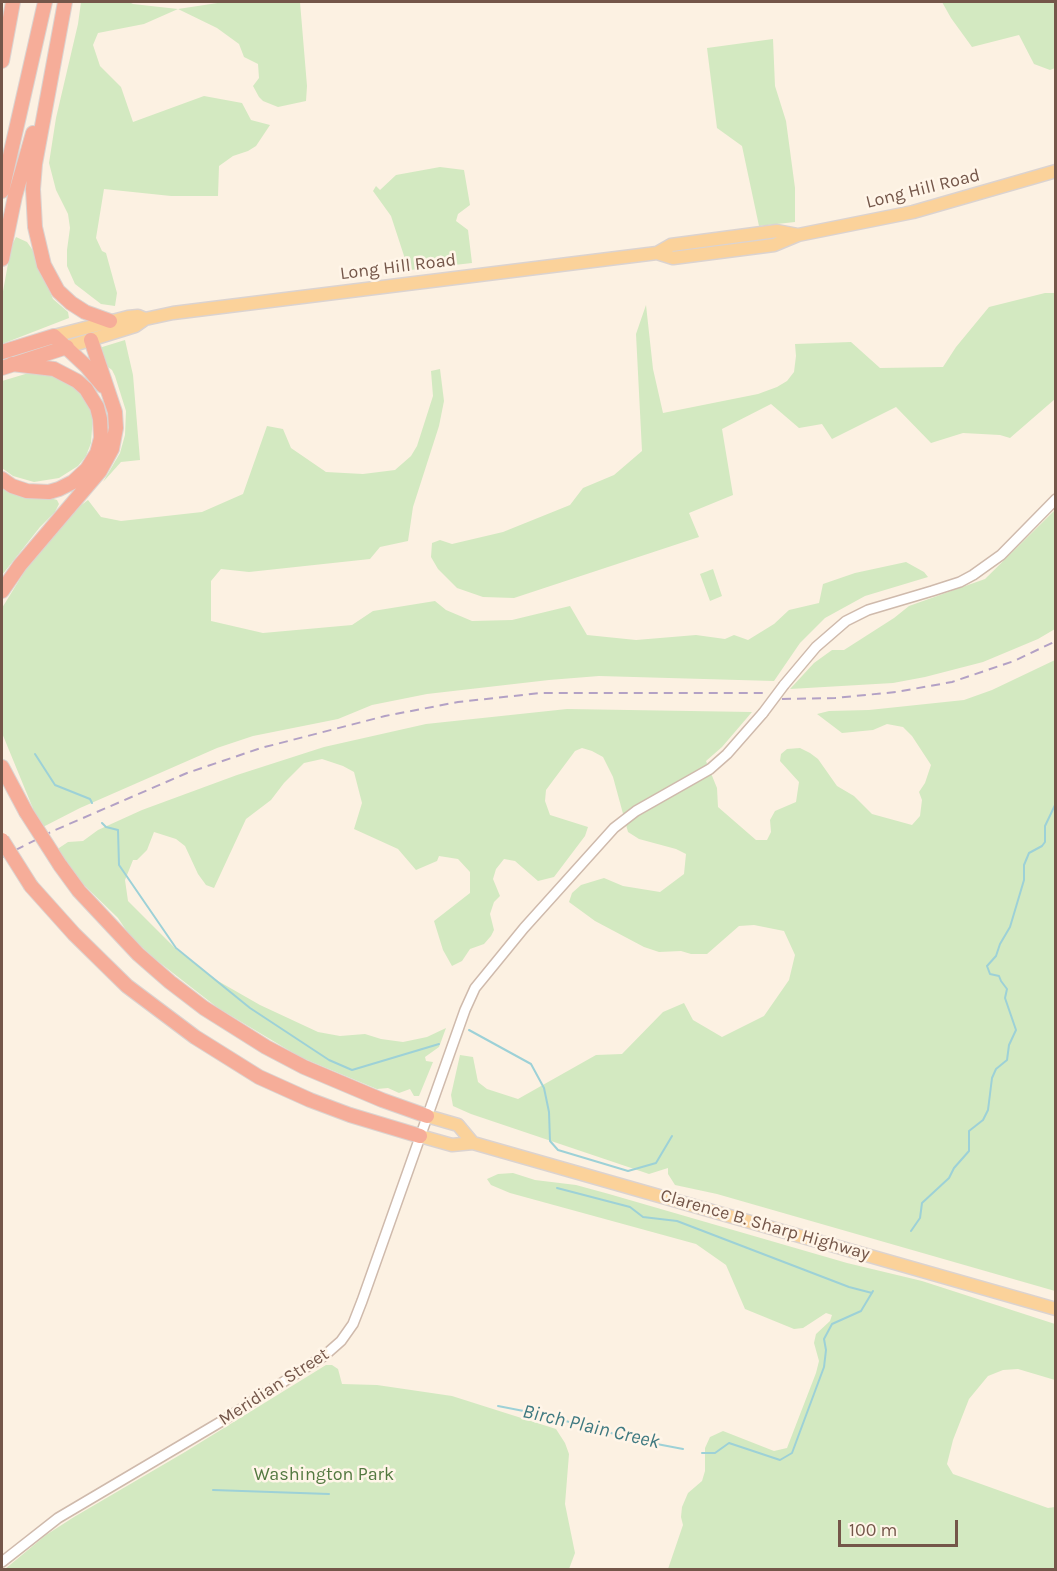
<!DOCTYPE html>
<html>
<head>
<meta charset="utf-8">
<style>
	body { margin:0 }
	#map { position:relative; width:1057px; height:1571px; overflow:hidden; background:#fcf1e2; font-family:Karla,sans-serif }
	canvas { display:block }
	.frame { position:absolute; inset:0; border:3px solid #745649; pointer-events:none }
	.scale { position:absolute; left:838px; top:1520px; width:120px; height:27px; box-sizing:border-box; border:3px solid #745649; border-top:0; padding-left:8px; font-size:18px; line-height:21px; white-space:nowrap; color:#745649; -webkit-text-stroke:4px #fff5e8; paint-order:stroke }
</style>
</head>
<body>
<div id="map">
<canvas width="1057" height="1571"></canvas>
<div class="frame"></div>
<div class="scale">100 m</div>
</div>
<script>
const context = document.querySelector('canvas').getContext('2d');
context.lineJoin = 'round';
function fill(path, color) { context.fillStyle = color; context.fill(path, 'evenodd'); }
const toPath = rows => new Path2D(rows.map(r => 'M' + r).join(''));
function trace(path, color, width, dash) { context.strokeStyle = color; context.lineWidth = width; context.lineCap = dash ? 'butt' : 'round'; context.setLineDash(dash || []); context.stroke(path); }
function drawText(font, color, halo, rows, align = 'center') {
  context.font = font + ' Karla,sans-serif'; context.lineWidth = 5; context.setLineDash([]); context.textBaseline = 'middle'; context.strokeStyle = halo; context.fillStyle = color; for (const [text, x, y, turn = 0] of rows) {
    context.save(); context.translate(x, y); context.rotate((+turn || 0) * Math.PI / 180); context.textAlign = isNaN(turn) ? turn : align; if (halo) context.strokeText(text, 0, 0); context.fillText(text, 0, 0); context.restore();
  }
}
fill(toPath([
	[81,2,129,2,133,4,178,9,224,2,300,2,307,86,306,101,278,107,263,101,259,97,253,86,259,78,258,64,244,57,239,44,217,28,178,9,144,24,98,33,93,45,100,66,121,87,133,122,204,96,242,103,251,120,270,125,256,146,248,151,233,156,219,166,218,196,171,196,104,189,96,238,102,251,106,253,117,293,115,306,101,304,75,284,67,266,67,250,70,228,68,214,56,190,49,163,56,118,78,24],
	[942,2,1055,2,1055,68,1050,70,1034,64,1019,35,972,47,951,18],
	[773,39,775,86,786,121,795,188,795,222,759,226,742,146,717,128,707,48],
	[440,167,464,170,470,205,458,214,456,221,468,230,472,263,410,270,408,268,391,216,373,191,376,186,380,190,396,175],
	[16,237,27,242,32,249,53,299,68,312,69,318,2,344,2,297,11,247],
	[1045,293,1055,293,1055,399,1010,438,1000,435,963,433,931,443,896,407,832,439,822,424,799,428,771,404,722,429,733,495,689,513,699,537,514,598,483,597,457,588,438,569,431,557,432,543,440,540,452,544,503,532,570,505,583,488,614,475,642,451,636,334,646,305,653,369,663,413,758,394,777,387,787,381,794,372,796,356,795,344,851,342,880,368,943,367,956,347,989,307],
	[125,340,133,375,140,460,121,462,103,482,120,453,125,435,126,411,115,376,112,370,101,362,99,348],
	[440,369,444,401,439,426,413,507,408,541,380,547,370,559,249,572,221,569,211,581,211,621,263,633,352,625,373,611,435,601,446,610,472,621,512,620,570,606,587,635,636,640,696,635,725,639,734,635,748,640,774,624,789,610,819,603,823,584,855,573,906,562,924,572,928,577,865,596,825,618,800,643,774,681,599,676,549,680,427,694,372,705,338,719,253,736,217,748,80,808,41,828,2,733,2,608,26,569,80,506,88,500,101,517,121,521,202,512,243,494,267,426,283,429,291,448,326,472,363,474,395,470,411,456,417,446,433,396,431,371],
	[32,372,49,372,85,393,93,415,91,443,86,456,78,466,59,478,34,482,13,476,2,468,2,381],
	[2,485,28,499,47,497,57,500,59,504,55,512,40,527,2,575],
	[1055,510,1055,629,1038,639,983,662,925,677,893,683,790,689,814,663,832,650,844,650,894,618,909,606,985,579],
	[713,569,722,596,710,601,700,574],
	[1055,660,1055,1291,717,1194,675,1185,668,1174,668,1168,649,1174,471,1114,453,1106,451,1095,460,1055,473,1057,478,1082,487,1089,518,1099,596,1055,622,1054,663,1012,684,1003,693,1020,722,1037,764,1016,789,980,795,955,784,931,754,925,739,926,707,954,691,954,681,951,659,952,644,947,595,921,569,902,572,893,581,885,604,878,623,886,660,892,684,874,686,854,676,849,639,839,628,832,613,777,603,757,592,751,582,748,575,751,546,790,545,801,550,815,588,827,585,836,554,877,538,881,515,861,504,859,496,869,493,879,500,896,494,902,490,914,494,930,491,936,484,944,470,949,462,961,452,966,443,950,434,921,470,893,470,872,458,859,439,856,437,861,416,870,398,849,354,829,362,803,354,772,343,766,322,759,304,763,284,783,271,800,246,819,214,888,206,885,198,874,185,846,176,839,154,832,147,850,137,860,133,860,125,880,128,901,177,950,218,981,260,1005,318,1032,340,1036,365,1034,381,1039,403,1042,427,1037,446,1028,439,1047,425,1057,426,1061,433,1062,419,1096,414,1096,410,1089,399,1093,388,1088,377,1089,336,1072,300,1057,218,1008,155,959,130,936,118,918,82,883,59,851,59,848,68,842,83,841,98,830,142,810,237,775,324,747,426,724,567,709,752,712,722,747,706,761,717,788,718,807,756,840,767,840,771,832,770,820,775,811,796,802,799,782,780,761,781,754,787,749,800,748,810,753,818,759,837,786,854,796,872,814,912,825,920,816,922,800,919,792,925,783,931,765,912,736,903,727,887,724,873,730,842,733,817,714,829,711,869,710,964,700,992,690],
	[513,1173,535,1180,576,1185,609,1194,847,1263,922,1281,1055,1324,1055,1380,1018,1369,1003,1370,988,1376,969,1399,953,1440,947,1464,953,1474,1048,1508,1055,1507,1055,1569,668,1569,683,1525,681,1517,682,1507,688,1493,702,1481,705,1471,705,1448,710,1437,723,1431,774,1451,787,1448,816,1373,819,1361,814,1343,816,1334,830,1321,832,1315,826,1313,803,1328,794,1329,745,1309,726,1265,696,1244,510,1193,491,1185,487,1179,498,1174],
	[326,1365,332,1365,338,1369,342,1384,377,1385,452,1396,556,1429,565,1443,569,1454,565,1504,575,1553,569,1569,5,1569,46,1535,74,1517,185,1452]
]), '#d3e9c1');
trace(toPath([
	[35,754,55,785,90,799,92,803],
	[102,823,106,827,118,830,119,865,176,948,250,1008,329,1060,352,1070,439,1044],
	[469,1030,531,1064,544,1088,549,1112,550,1141,558,1150,628,1171,656,1163,672,1136],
	[557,1188,630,1207,643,1217,677,1221,849,1287,872,1293],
	[911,1231,920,1218,922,1203,949,1178,954,1168,969,1151,969,1131,983,1120,988,1110,992,1078,996,1069,1007,1060,1009,1045,1016,1030,1005,998,1007,989,1001,981,999,976,990,974,987,966,996,956,1000,944,1010,927,1024,880,1024,865,1029,853,1042,846,1045,842,1045,826,1056,803],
	[498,1406,539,1414,641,1441,683,1449],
	[702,1453,715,1453,729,1443,780,1460,792,1453,824,1367,826,1350,824,1339,832,1324,861,1311,873,1291],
	[213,1490,329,1494]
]), '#9dd1d7', 2);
const minor = toPath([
	[784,685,816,647,846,621,868,610,932,591,960,582,973,575,1001,555,1056,499],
	[2,1562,58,1518,222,1421,324,1356,341,1341,353,1324,362,1301,465,1010,475,988,524,928,614,828,636,811,710,769,727,754,763,713]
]);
const major = toPath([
	[657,253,673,258,774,245,798,235,913,212,1056,171],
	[54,336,128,317,138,316,145,319],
	[67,347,135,326,145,319,173,313,657,253,671,245,777,231,798,235],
	[427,1116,458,1125,473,1143],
	[420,1136,452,1145,473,1143,1056,1309]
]);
const highway = toPath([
	[65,2,35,164,33,189,35,227,44,265,58,291,71,303,85,312,110,321],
	[2,61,13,2],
	[2,191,45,2],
	[2,259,15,196,33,133],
	[2,352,54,336,87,367,103,386],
	[2,368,67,347],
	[2,479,12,486,27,491,49,492,59,489,73,482,87,469,97,453,101,438,100,419,97,407,86,389,77,381,54,369,12,364],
	[2,591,20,565,100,471,112,449,116,428,115,412,91,340],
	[2,767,26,812],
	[60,865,79,891,138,954,170,982,204,1008,266,1047,304,1067,382,1100,427,1116],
	[31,886,74,934,127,986,195,1037,259,1077,310,1100,350,1115,420,1136]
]);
trace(minor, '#cfbaac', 12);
trace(major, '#dbd3d0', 15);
trace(highway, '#dbd3d0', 16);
trace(minor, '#fff', 9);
trace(major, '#fbd29a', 12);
trace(highway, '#f6ad99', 14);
trace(toPath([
	[782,699,835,698,896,692,952,682,1014,661,1056,641],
	[2,857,53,831,187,773,261,748,385,716,458,702,541,693,767,693]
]), '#b3a1c5', 2, [9, 6]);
const minorBridge = toPath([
	[763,713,784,685]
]);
const highwayBridge = toPath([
	[26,812,60,865],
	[2,840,31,886]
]);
trace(minorBridge, '#cfbaac', 12, []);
trace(highwayBridge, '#dbd3d0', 16, []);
trace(minorBridge, '#fff', 9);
trace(highwayBridge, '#f6ad99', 14);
drawText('18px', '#745649', '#fff5e8', [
	["Long Hill Road",923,189,-14],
	["Long Hill Road",398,267,-7],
	["Clarence B. Sharp Highway",765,1225,16],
	["Meridian Street",274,1387,-33]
]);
drawText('18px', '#547941', '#fff5e8', [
	["Washington Park",324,1475]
]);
drawText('italic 20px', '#3f7980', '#fff5e8', [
	["Birch Plain Creek",591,1427,13]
]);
</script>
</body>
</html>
